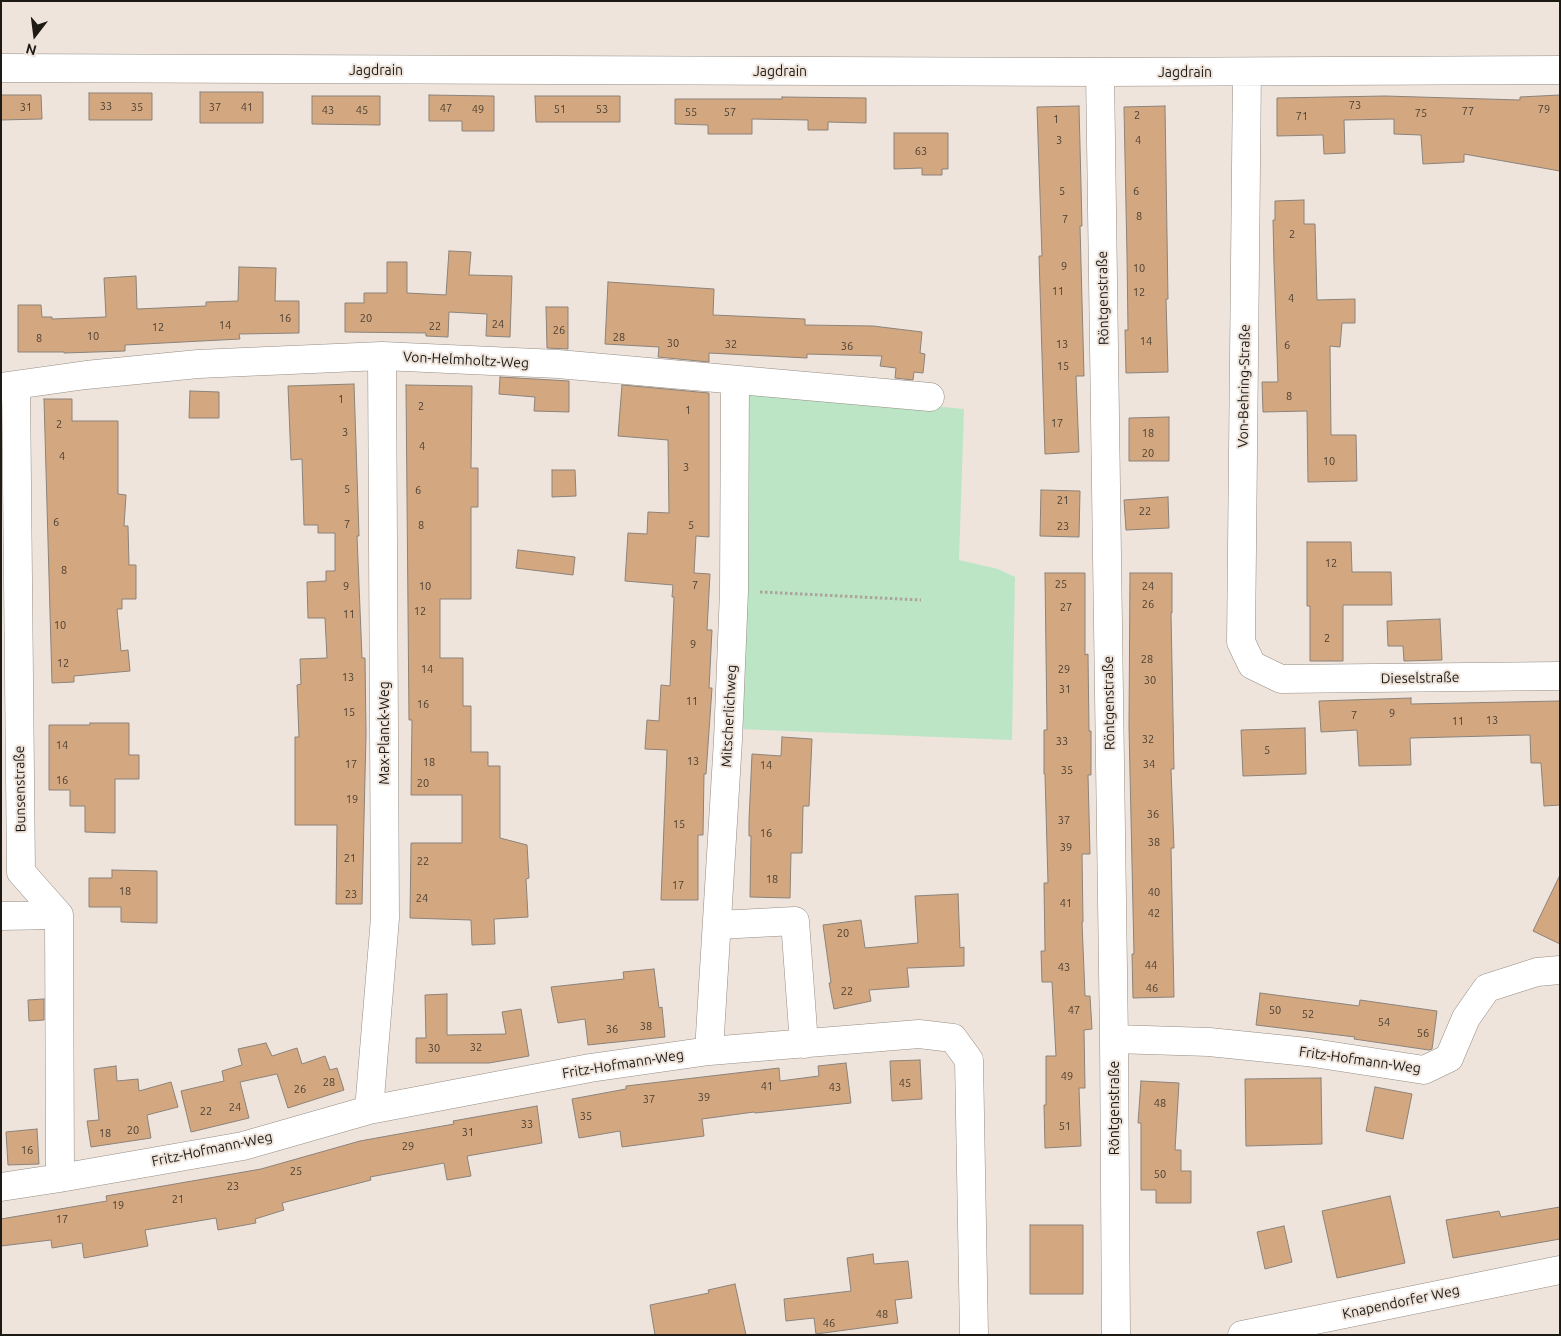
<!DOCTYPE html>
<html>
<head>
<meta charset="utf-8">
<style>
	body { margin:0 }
	#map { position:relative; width:1561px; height:1336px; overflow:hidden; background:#efe4db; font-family:Ubuntu,sans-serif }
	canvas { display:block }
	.frame { position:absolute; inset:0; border:2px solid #1d1a16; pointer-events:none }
	.north { position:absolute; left:10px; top:10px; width:50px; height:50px; -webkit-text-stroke:4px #efe4db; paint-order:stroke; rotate:195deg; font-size:14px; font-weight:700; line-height:20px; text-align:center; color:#1d1a16 }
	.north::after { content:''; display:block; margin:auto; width:18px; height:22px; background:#1d1a16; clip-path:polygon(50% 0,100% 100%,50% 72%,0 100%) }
</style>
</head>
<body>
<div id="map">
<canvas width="1561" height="1336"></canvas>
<div class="frame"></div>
<div class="north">N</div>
</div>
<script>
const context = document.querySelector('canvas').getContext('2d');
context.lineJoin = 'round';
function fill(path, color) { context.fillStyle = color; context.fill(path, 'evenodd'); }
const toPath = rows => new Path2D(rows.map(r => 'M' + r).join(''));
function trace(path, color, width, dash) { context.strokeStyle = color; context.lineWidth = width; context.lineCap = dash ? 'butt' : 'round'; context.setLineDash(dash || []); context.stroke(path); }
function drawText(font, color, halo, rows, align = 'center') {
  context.font = font + ' Ubuntu,sans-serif'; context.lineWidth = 4; context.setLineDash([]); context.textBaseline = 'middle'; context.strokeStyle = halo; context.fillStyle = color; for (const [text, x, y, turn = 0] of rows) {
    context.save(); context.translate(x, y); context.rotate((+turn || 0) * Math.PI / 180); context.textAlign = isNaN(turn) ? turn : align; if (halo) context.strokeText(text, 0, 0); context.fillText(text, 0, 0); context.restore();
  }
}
fill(toPath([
	[745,388,964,409,959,560,998,569,1015,577,1012,740,739,729]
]), '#bbe5c4');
const building = toPath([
	[200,92,263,92,263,123,200,123,200,92],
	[89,93,152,93,152,120,89,120,89,93],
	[1,95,41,95,42,119,1,120,1,95],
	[429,95,494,96,494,131,462,131,462,121,429,121,429,95],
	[1560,95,1560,171,1464,154,1464,162,1423,164,1421,135,1394,134,1394,119,1344,120,1345,153,1324,154,1323,135,1277,136,1277,98,1385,96,1520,100,1520,97,1560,95],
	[312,96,380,96,380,125,312,124,312,96],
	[535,96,620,96,620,122,536,122,535,96],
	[782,97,866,98,866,123,828,122,828,130,808,130,808,120,752,119,752,134,708,134,708,125,675,124,675,99,782,99,782,97],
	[1079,106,1082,226,1080,226,1084,376,1076,376,1079,452,1045,454,1039,256,1042,256,1037,107,1079,106],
	[1165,106,1168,299,1166,299,1168,372,1126,373,1125,330,1128,330,1127,256,1124,107,1165,106],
	[894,133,948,133,948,169,942,169,942,175,922,175,922,168,894,169,894,133],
	[1304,200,1304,224,1315,224,1317,300,1355,299,1355,323,1342,323,1340,347,1330,346,1331,435,1356,435,1357,481,1308,482,1307,411,1263,412,1262,382,1278,382,1274,264,1273,220,1275,220,1275,201,1304,200],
	[449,251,471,252,469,275,512,276,510,337,486,336,487,314,449,312,448,337,426,336,426,333,345,332,345,303,364,303,364,293,387,293,387,262,407,262,407,293,446,295,449,251],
	[239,267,276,268,275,301,299,301,299,333,239,334,240,339,125,345,125,351,64,353,64,352,18,352,18,305,41,305,42,317,52,317,52,319,106,317,104,278,136,276,137,309,206,306,206,302,238,301,239,267],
	[608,282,714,289,713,315,805,319,805,325,873,326,922,332,920,353,925,354,923,373,914,372,913,380,895,378,896,368,880,366,882,356,807,354,807,358,709,353,709,362,658,357,659,347,605,344,608,282],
	[546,307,568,307,568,349,547,348,546,307],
	[500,377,569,381,569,412,534,411,535,397,499,394,500,377],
	[354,384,359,536,357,536,362,658,365,658,366,734,362,904,336,904,337,825,295,825,295,737,299,737,297,685,301,684,300,659,327,658,325,618,308,618,307,582,326,581,326,571,335,571,335,533,318,533,318,525,304,525,302,459,291,460,288,386,354,384],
	[406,385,472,386,471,468,478,468,478,507,471,507,471,599,440,599,440,658,463,658,463,706,471,706,471,752,488,752,488,766,500,766,500,838,527,845,529,878,526,879,528,917,494,919,495,944,472,945,471,920,410,918,411,843,462,843,462,795,411,795,412,720,409,720,406,385],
	[622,385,709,393,709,537,696,536,694,573,710,574,707,630,712,630,709,688,712,688,706,774,704,774,703,835,698,835,698,900,661,900,667,750,645,749,647,720,659,721,661,685,670,686,674,597,672,597,673,585,625,581,628,533,647,534,648,512,669,513,668,440,618,436,622,385],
	[190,391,219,392,219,418,189,418,190,391],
	[44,399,72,399,72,421,118,421,118,494,126,495,124,526,128,526,129,565,136,565,136,599,122,599,122,609,117,609,121,651,128,650,130,671,74,676,74,682,52,683,44,399],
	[1169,417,1169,461,1129,461,1129,418,1169,417],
	[552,470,575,470,576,496,552,497,552,470],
	[1041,490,1080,491,1079,537,1040,536,1041,490],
	[1168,497,1169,528,1126,530,1124,500,1168,497],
	[1307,542,1351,542,1352,572,1391,572,1392,605,1343,605,1343,661,1310,661,1310,606,1307,606,1307,542],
	[518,550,575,557,573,575,516,568,518,550],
	[1045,573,1085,573,1085,655,1088,654,1089,731,1091,731,1091,775,1088,775,1090,854,1082,854,1083,922,1082,922,1085,996,1090,996,1092,1029,1084,1030,1085,1088,1079,1088,1081,1146,1045,1148,1044,1105,1046,1105,1046,1056,1056,1056,1052,982,1042,982,1041,951,1045,951,1044,883,1048,883,1045,774,1044,774,1044,730,1047,730,1045,573],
	[1130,573,1172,573,1172,613,1171,613,1174,769,1171,769,1174,848,1171,848,1174,997,1133,998,1132,954,1134,954,1129,727,1130,573],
	[1440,619,1442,660,1404,661,1403,646,1388,646,1387,621,1440,619],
	[1411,698,1411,704,1560,701,1560,805,1544,806,1541,763,1531,763,1530,735,1410,738,1411,765,1359,766,1357,730,1321,732,1319,701,1411,698],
	[90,723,129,723,129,755,139,755,139,779,115,779,115,833,85,832,85,806,70,806,70,790,49,790,49,725,90,725,90,723],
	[1305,728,1306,774,1243,776,1241,730,1305,728],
	[782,737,812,739,809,806,803,806,802,853,791,853,790,898,750,897,751,836,749,836,749,821,752,754,781,756,782,737],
	[112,870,157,871,157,923,121,922,121,907,89,907,89,878,112,878,112,870],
	[1560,875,1560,944,1533,931,1560,875],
	[958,894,960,948,964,947,964,966,907,968,909,987,869,990,871,1001,834,1009,829,983,831,983,823,925,861,920,865,948,918,943,915,896,958,894],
	[654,969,659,1008,662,1007,665,1037,588,1045,585,1019,558,1023,551,987,624,979,623,972,654,969],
	[1260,993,1359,1006,1360,1000,1437,1011,1432,1049,1429,1050,1354,1039,1355,1037,1256,1025,1260,993],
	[447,994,447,1035,506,1034,502,1012,521,1009,529,1056,489,1063,416,1063,416,1038,426,1038,425,995,447,994],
	[44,999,44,1020,29,1021,28,1000,44,999],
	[266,1043,272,1056,297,1048,302,1064,325,1056,330,1070,337,1068,344,1090,288,1108,277,1074,240,1082,249,1118,191,1132,181,1091,224,1081,222,1071,242,1065,238,1049,266,1043],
	[920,1060,922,1099,892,1101,890,1061,920,1060],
	[846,1063,851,1103,755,1113,754,1112,702,1119,704,1136,622,1147,620,1131,579,1138,572,1099,626,1089,626,1086,779,1068,780,1081,819,1076,818,1066,846,1063],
	[116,1066,117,1081,138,1079,139,1091,171,1082,178,1107,147,1115,151,1138,91,1147,87,1121,99,1120,94,1069,116,1066],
	[1321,1078,1322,1144,1246,1146,1245,1079,1321,1078],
	[1141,1081,1179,1083,1175,1150,1181,1150,1181,1171,1191,1171,1191,1203,1156,1203,1156,1190,1141,1190,1141,1123,1138,1123,1141,1081],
	[1375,1087,1412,1094,1403,1139,1366,1131,1375,1087],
	[537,1106,542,1143,467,1156,471,1176,447,1180,444,1163,370,1177,371,1180,282,1203,284,1210,255,1219,256,1223,218,1230,216,1218,145,1230,148,1246,84,1258,82,1243,52,1248,51,1240,1,1246,1,1219,107,1201,106,1196,261,1169,360,1141,454,1124,453,1121,537,1106],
	[37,1129,39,1164,8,1165,6,1132,37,1129],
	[1390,1196,1405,1263,1337,1278,1322,1211,1390,1196],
	[1560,1207,1560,1239,1453,1258,1446,1220,1499,1211,1501,1217,1560,1207],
	[1030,1225,1083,1225,1083,1294,1030,1294,1030,1225],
	[1284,1226,1292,1262,1265,1269,1257,1232,1284,1226],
	[873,1254,874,1264,908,1261,912,1298,895,1300,898,1323,816,1334,814,1318,786,1321,784,1299,851,1291,847,1258,873,1254],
	[735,1284,746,1335,655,1335,650,1305,709,1293,708,1290,735,1284]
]);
fill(building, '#d3a881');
trace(building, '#8b827a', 1);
const minor = toPath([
	[1,68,1100,72,1560,70],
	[1100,72,1114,1039,1116,1335],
	[1247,72,1241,642,1252,665,1281,679,1560,676],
	[16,386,21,872,59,915,60,1178],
	[1,387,86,375,198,364,382,356,558,364,930,397],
	[1,916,59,915],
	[718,925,795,921,804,1044],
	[1114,1039,1209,1042,1307,1052,1424,1070,1449,1058,1466,1018,1487,988,1537,972,1560,970],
	[709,1051,728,740,734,591,735,380],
	[369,1110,385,918,382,356],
	[1,1187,60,1178,243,1146,369,1110,590,1068,709,1051,919,1034,953,1038,969,1060,974,1335],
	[1242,1335,1560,1270]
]);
trace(minor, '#958c84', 29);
trace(toPath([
	[760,592,921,600]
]), '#aba39c', 3, [2.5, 2.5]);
trace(minor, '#fff', 28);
drawText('11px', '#4a3e31', null, [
	["73",1355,105],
	["33",106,106],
	["31",26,107],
	["35",137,107],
	["37",215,107],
	["41",247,107],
	["47",446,108],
	["49",478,109],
	["51",560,109],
	["53",602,109],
	["79",1544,109],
	["43",328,110],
	["45",362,110],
	["77",1468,111],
	["55",691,112],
	["57",730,112],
	["75",1421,113],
	["2",1137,115],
	["71",1302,116],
	["1",1056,119],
	["3",1059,140],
	["4",1138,140],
	["63",921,151],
	["5",1062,191],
	["6",1136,191],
	["8",1139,216],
	["7",1065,219],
	["2",1292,234],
	["9",1064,266],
	["10",1139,268],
	["11",1058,291],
	["12",1139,292],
	["4",1291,298],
	["16",285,318],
	["20",366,318],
	["24",498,324],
	["14",225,325],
	["22",435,326],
	["12",158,327],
	["26",559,330],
	["10",93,336],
	["28",619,337],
	["8",39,338],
	["14",1146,341],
	["30",673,343],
	["32",731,344],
	["13",1062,344],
	["6",1287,345],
	["36",847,346],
	["15",1063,366],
	["8",1289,396],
	["1",341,399],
	["2",421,406],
	["1",688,410],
	["17",1057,423],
	["2",59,424],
	["3",345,432],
	["18",1148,433],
	["4",422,446],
	["20",1148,453],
	["4",62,456],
	["10",1329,461],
	["3",686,467],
	["5",347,489],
	["6",418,490],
	["21",1063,500],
	["22",1145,511],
	["6",56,522],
	["7",347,524],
	["8",421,525],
	["5",691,525],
	["23",1063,526],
	["12",1331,563],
	["8",64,570],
	["25",1061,584],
	["7",695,585],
	["9",346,586],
	["10",425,586],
	["24",1148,586],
	["26",1148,604],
	["27",1066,607],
	["12",420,611],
	["11",349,614],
	["10",60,625],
	["2",1327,638],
	["9",693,644],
	["28",1147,659],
	["12",63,663],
	["14",427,669],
	["29",1064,669],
	["13",348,677],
	["30",1150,680],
	["31",1065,689],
	["11",692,701],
	["16",423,704],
	["15",349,712],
	["9",1392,713],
	["7",1354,715],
	["13",1492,720],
	["11",1458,721],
	["32",1148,739],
	["33",1062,741],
	["14",62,745],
	["5",1267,750],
	["13",693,761],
	["18",429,762],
	["17",351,764],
	["34",1149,764],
	["14",766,765],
	["35",1067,770],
	["16",62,780],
	["20",423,783],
	["19",352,799],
	["36",1153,814],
	["37",1064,820],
	["15",679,824],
	["16",766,833],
	["38",1154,842],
	["39",1066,847],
	["21",350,858],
	["22",423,861],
	["18",772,879],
	["17",678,885],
	["18",125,891],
	["40",1154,892],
	["23",351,894],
	["24",422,898],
	["41",1066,903],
	["42",1154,913],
	["20",843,933],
	["44",1151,965],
	["43",1064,967],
	["46",1152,988],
	["22",847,991],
	["47",1074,1010],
	["50",1275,1010],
	["52",1308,1014],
	["54",1384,1022],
	["38",646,1026],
	["36",612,1029],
	["56",1423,1033],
	["32",476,1047],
	["30",434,1048],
	["49",1067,1076],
	["28",329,1082],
	["45",905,1083],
	["41",767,1086],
	["43",835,1087],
	["26",300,1089],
	["39",704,1097],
	["37",649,1099],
	["48",1160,1103],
	["24",235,1107],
	["22",206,1111],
	["35",586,1116],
	["33",527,1124],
	["51",1065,1126],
	["20",133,1130],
	["31",468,1132],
	["18",105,1133],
	["29",408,1146],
	["16",27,1150],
	["25",296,1171],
	["50",1160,1174],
	["23",233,1186],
	["21",178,1199],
	["19",118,1205],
	["17",62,1219],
	["48",882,1314],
	["46",829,1323]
]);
drawText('14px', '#1d1a16', '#efe4db', [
	["Jagdrain",376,70],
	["Jagdrain",780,71],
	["Jagdrain",1185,72],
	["Röntgenstraße",1103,298,-91],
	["Von-Helmholtz-Weg",466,360,3],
	["Von-Behring-Straße",1244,386,-89],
	["Dieselstraße",1420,678,-1],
	["Röntgenstraße",1109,703,-91],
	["Mitscherlichweg",729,716,-87],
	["Max-Planck-Weg",384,733,-90],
	["Bunsenstraße",20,789,-91],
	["Fritz-Hofmann-Weg",1360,1060,8],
	["Fritz-Hofmann-Weg",623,1064,-9],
	["Röntgenstraße",1114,1108,-90],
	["Fritz-Hofmann-Weg",212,1149,-12],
	["Knapendorfer Weg",1401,1302,-12]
]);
</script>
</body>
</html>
